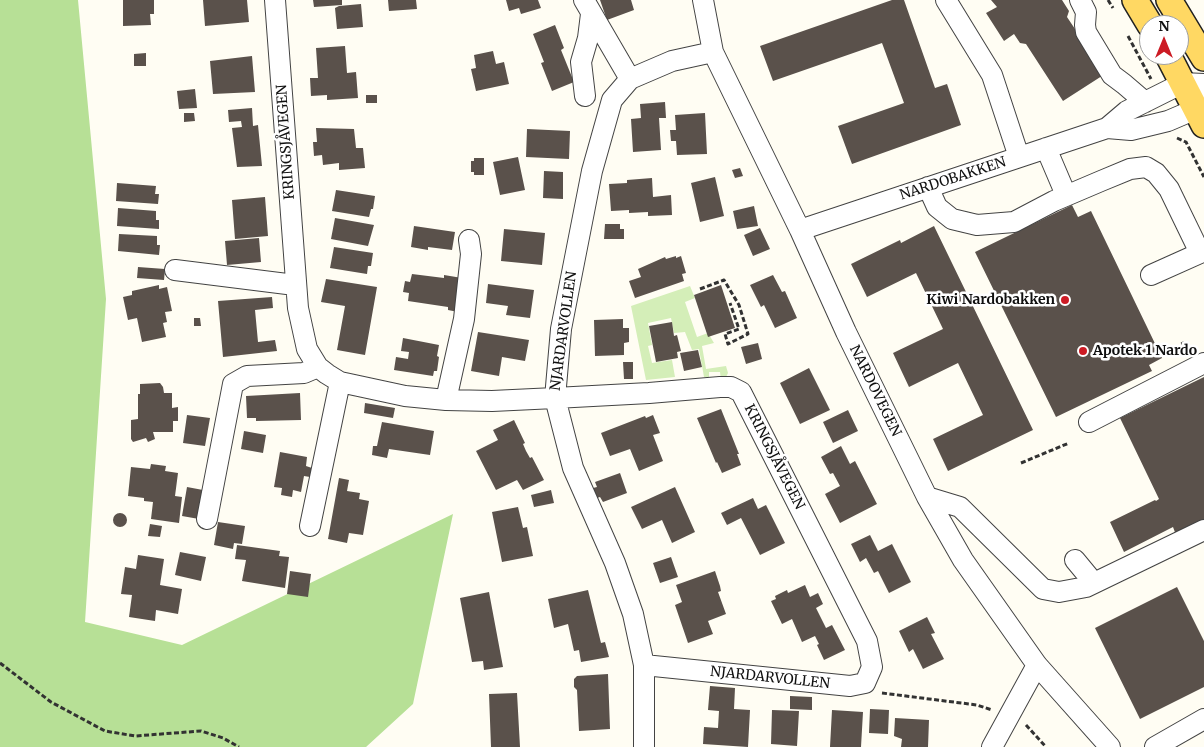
<!DOCTYPE html>
<html>
<head>
<meta charset="utf-8">
<style>
	body { margin:0 }
	#map { position:relative; width:1204px; height:747px; overflow:hidden; background:#fffdf3; font-family:Merriweather,serif }
	canvas { display:block }
	.north { position:absolute; left:1139px; top:15px; width:50px; height:50px; box-sizing:border-box; background:#fff; border:1px solid #9f9f9f; border-radius:50%; rotate:0deg; font-size:14px; font-weight:700; line-height:20px; text-align:center; color:#101010 }
	.north::after { content:''; display:block; margin:auto; width:18px; height:22px; background:#cc1b24; clip-path:polygon(50% 0,100% 100%,50% 72%,0 100%) }
</style>
</head>
<body>
<div id="map">
<canvas width="1204" height="747"></canvas>
<div class="north">N</div>
</div>
<script>
const context = document.querySelector('canvas').getContext('2d');
context.lineJoin = 'round';
function fill(path, color) { context.fillStyle = color; context.fill(path, 'evenodd'); }
const toPath = rows => new Path2D(rows.map(r => 'M' + r).join(''));
function trace(path, color, width, dash) { context.strokeStyle = color; context.lineWidth = width; context.lineCap = dash ? 'butt' : 'round'; context.setLineDash(dash || []); context.stroke(path); }
function drawText(font, color, halo, rows, align = 'center') {
  context.font = font + ' Merriweather,serif'; context.lineWidth = 5; context.setLineDash([]); context.textBaseline = 'middle'; context.strokeStyle = halo; context.fillStyle = color; for (const [text, x, y, turn = 0] of rows) {
    context.save(); context.translate(x, y); context.rotate((+turn || 0) * Math.PI / 180); context.textAlign = isNaN(turn) ? turn : align; if (halo) context.strokeText(text, 0, 0); context.fillText(text, 0, 0); context.restore();
  }
}
fill(toPath([
	[690,286,695,298,685,302,697,337,708,333,714,343,702,346,706,369,726,366,728,373,725,379,721,380,720,372,709,372,709,377,704,377,699,349,692,350,685,332,674,333,671,318,648,323,652,345,648,346,652,363,672,360,675,377,646,380,631,306]
]), '#d4eeb8');
fill(toPath([
	[0,0,78,0,106,299,85,622,182,645,453,514,413,704,366,747,0,747]
]), '#b7e096');
fill(toPath([
	[123,0,154,0,154,14,150,14,151,25,123,26],
	[203,0,247,0,249,22,205,26],
	[313,0,342,0,342,5,314,7],
	[388,0,416,0,417,9,389,11],
	[506,0,538,0,541,8,521,14,519,8,509,11],
	[600,0,631,0,634,10,607,20],
	[892,0,904,0,935,88,947,84,961,125,852,164,838,126,904,103,882,43,773,81,760,46],
	[991,0,1062,0,1069,11,1067,17,1105,74,1063,101,1026,44,1020,43,1014,34,1004,41,986,13,997,7],
	[361,4,363,27,337,29,335,8,339,6],
	[555,25,564,48,561,50,574,82,552,91,541,63,544,62,533,34],
	[345,46,347,73,356,72,358,98,327,100,327,95,311,96,310,78,318,78,316,48],
	[493,51,496,64,504,62,509,84,476,91,471,69,476,68,474,55],
	[146,53,146,66,134,66,134,54],
	[252,56,255,92,213,94,210,61],
	[195,89,197,108,179,109,177,91],
	[366,95,377,95,377,103,366,103],
	[665,102,666,118,659,118,661,150,633,152,631,119,641,118,640,104],
	[252,108,253,126,258,125,262,166,237,167,232,128,242,127,241,121,229,122,228,110],
	[184,113,194,113,195,121,184,122],
	[705,113,707,154,677,155,676,141,671,141,670,130,676,130,675,115],
	[316,128,354,129,356,148,363,148,365,168,339,170,339,163,323,165,322,155,314,156,313,142,317,142],
	[527,129,570,131,569,159,526,157],
	[518,157,525,190,500,195,493,162],
	[474,158,484,158,484,175,474,175,474,172,471,172,471,161,474,161],
	[740,168,743,176,735,178,732,170],
	[544,171,563,172,563,199,543,198],
	[715,177,724,216,700,222,691,183],
	[652,178,653,197,671,195,672,215,648,216,648,212,629,213,629,210,611,211,609,184,627,183,627,180],
	[117,183,156,186,155,194,159,194,158,204,116,201],
	[336,190,375,196,373,209,371,209,369,217,332,211],
	[265,197,268,236,235,239,232,200],
	[1072,205,1078,217,1091,211,1162,358,1149,365,1152,371,1056,417,975,252],
	[754,206,758,226,737,229,733,211],
	[118,208,156,211,156,220,159,220,159,229,117,226],
	[335,218,374,225,368,246,331,239],
	[605,224,620,224,620,229,624,229,624,239,604,239],
	[414,226,455,232,452,250,428,247,428,250,411,247],
	[934,226,1033,430,948,471,933,439,983,415,958,363,909,387,893,353,943,329,916,273,867,297,851,264,900,240,901,243],
	[760,228,770,249,753,256,744,235],
	[504,229,545,233,542,265,501,261],
	[119,234,157,236,157,245,160,245,159,255,118,251],
	[259,238,261,262,227,265,225,241],
	[334,247,373,253,371,266,368,266,367,274,330,268],
	[676,256,676,258,681,256,686,273,682,274,684,281,635,298,629,281,641,277,638,269,665,257,666,259],
	[138,267,165,269,164,280,137,278],
	[412,274,444,278,444,275,462,278,458,312,448,310,448,307,408,301,409,293,403,292,405,281,410,282],
	[773,275,782,292,785,291,797,318,775,328,764,305,761,307,750,285],
	[326,279,377,287,365,355,337,350,345,306,321,302],
	[488,284,534,290,530,318,506,315,508,306,486,303],
	[159,285,159,289,167,287,172,311,165,312,167,322,163,323,166,337,142,342,137,318,128,320,123,297,132,295,132,291],
	[721,285,735,328,708,337,694,295],
	[272,297,273,308,255,310,258,342,275,340,277,351,223,357,218,301],
	[194,318,200,318,201,326,194,326],
	[623,319,623,328,629,328,629,342,624,343,624,355,595,356,594,320],
	[672,322,674,336,677,335,681,351,677,352,678,358,656,362,649,326],
	[478,332,529,340,525,361,502,357,499,376,471,371],
	[403,338,439,345,437,356,439,357,437,371,434,371,433,376,394,370,396,357,408,359,409,352,401,351],
	[758,343,762,359,746,364,741,347],
	[698,350,702,367,684,371,680,353],
	[623,362,633,362,633,379,624,379],
	[809,368,830,410,800,424,780,383],
	[1204,377,1204,521,1176,535,1173,527,1124,552,1110,522,1155,500,1156,501,1159,499,1120,418],
	[160,383,163,387,164,393,172,393,172,408,178,407,178,421,173,421,173,432,153,432,155,439,148,442,146,438,133,442,131,439,131,420,138,419,138,394,140,394,140,384],
	[300,393,301,420,256,421,256,418,247,418,246,396],
	[365,403,395,408,393,418,364,413],
	[721,409,739,454,737,454,741,465,722,473,717,462,716,463,697,418],
	[848,410,858,431,833,443,823,422],
	[187,415,210,418,205,446,183,443],
	[653,415,660,433,653,435,663,461,639,471,630,449,610,456,601,433,645,416,646,418],
	[514,420,525,443,523,444,526,451,530,458,532,457,544,480,523,490,517,480,496,490,476,451,498,440,493,430],
	[382,422,434,431,430,455,389,449,387,458,372,455,373,446,377,446],
	[244,431,266,435,263,453,241,449],
	[841,446,850,464,855,461,877,504,840,523,825,494,840,486,833,473,830,474,821,457],
	[280,452,307,457,306,466,312,468,310,477,304,476,301,492,293,490,292,497,281,495,282,488,274,487],
	[151,464,166,466,165,471,178,473,175,496,182,497,179,523,151,519,153,502,144,501,144,498,128,496,131,467,150,469],
	[620,473,627,493,603,502,600,497,597,498,593,488,597,487,595,482],
	[339,478,349,480,347,491,360,493,359,499,369,501,363,535,349,533,347,543,328,539],
	[187,487,203,490,199,519,182,516],
	[675,487,695,532,672,543,662,520,642,529,631,507],
	[551,490,554,503,534,507,531,495],
	[753,498,758,509,766,505,785,543,760,555,741,518,727,525,721,513],
	[518,507,523,528,527,527,533,556,502,562,492,512],
	'113 520a7 7 0 1 1 14 0a7 7 0 1 1-14 0Z',
	[218,522,245,526,242,544,234,543,233,549,214,545],
	[150,524,162,526,160,537,148,536],
	[870,535,878,551,892,544,911,582,889,593,878,571,874,573,866,558,860,562,851,544],
	[237,545,280,551,279,556,289,557,285,588,242,581,246,560,235,559],
	[180,552,206,557,201,581,175,575],
	[138,555,164,559,160,585,182,589,178,614,156,610,155,621,129,617,132,595,121,594,125,567,136,569],
	[671,557,678,577,660,583,653,563],
	[290,571,311,574,308,597,287,594],
	[715,571,720,586,721,591,718,592,726,614,708,621,713,634,688,643,675,605,682,602,676,585],
	[805,585,810,597,818,593,823,604,816,608,826,628,832,625,845,650,824,660,817,645,819,644,815,636,802,642,792,619,782,624,771,601,776,599,775,596,787,590,788,593],
	[1177,587,1204,641,1204,687,1140,719,1095,628],
	[588,590,601,643,605,642,609,657,581,662,579,650,574,651,568,624,554,628,548,599],
	[489,592,503,667,484,670,483,661,472,662,460,598],
	[927,617,935,633,931,634,944,659,923,669,913,649,909,652,899,631],
	[608,674,610,729,579,731,577,690,574,687,574,679,577,676],
	[710,686,735,688,734,709,750,710,748,747,703,744,704,727,718,728,719,711,708,710],
	[517,693,520,747,491,747,489,694],
	[790,696,812,697,812,710,790,709],
	[870,709,889,710,888,734,869,733],
	[772,710,799,711,797,746,771,744],
	[832,710,863,712,861,747,830,747],
	[895,718,929,720,928,747,901,747,902,739,894,736]
]), '#5a514b');
const minor = toPath([
	[275,0,298,308,307,349,318,367,327,374,340,382,405,396,446,400,492,401,555,398,649,393,720,387,731,387,741,392,867,641,872,667,865,683,850,686,644,665],
	[584,0,630,79],
	[703,0,713,52,800,230,846,332,927,497,963,560,1037,665,1110,747],
	[946,0,992,75,1019,157],
	[1080,0,1086,12,1085,25,1086,32,1112,75,1124,84,1145,102],
	[585,96,581,62,588,38,591,14],
	[1107,128,1131,130,1168,121,1196,109,1204,101],
	[1046,148,1066,195],
	[928,187,937,207,952,219,977,225,1014,222,1054,201,1101,181,1130,169,1146,167,1156,173,1169,189,1200,253,1151,275],
	[800,230,1107,128,1127,111,1183,83,1204,84],
	[175,270,295,285],
	[446,400,464,319,471,254,469,240],
	[1089,422,1204,363],
	[927,497,960,507,1043,589,1059,592,1086,587,1204,530],
	[207,519,233,384,247,376,304,373,318,367],
	[310,526,340,382],
	[1075,560,1094,583],
	[644,747,644,665,633,614,615,563,573,468,555,398,561,329,592,171,612,100,630,79,672,61,713,52],
	[992,747,1037,665],
	[1155,747,1204,719]
]);
const major = toPath([
	[1135,0,1150,25],
	[1169,0,1204,58],
	[1168,55,1204,125]
]);
trace(minor, '#434343', 22);
trace(major, '#212121', 28);
trace(toPath([
	[1108,0,1113,8],
	[1128,36,1151,79],
	[1177,138,1186,142,1204,177],
	[700,289,724,280,739,305,748,334,728,344,725,334,739,329,730,303],
	[1182,342,1186,350],
	[1021,463,1069,443],
	[0,663,51,702,105,731,135,736,201,731,223,738,239,747],
	[882,693,977,705,992,710],
	[1026,725,1046,747]
]), '#323232', 3, [5, 2.5]);
trace(minor, '#fff', 20);
trace(major, '#ffd863', 25);
for (const [x, y, r, color] of [
	[1065,300,5,"#cc1b24"],
	[1083,351,5,"#cc1b24"]
]) { const dot = new Path2D(); dot.arc(x, y, r, 0, 2 * Math.PI); context.fillStyle = color; context.fill(dot); trace(dot, '#fff', 2); }
drawText('14px', '#101010', '#fff', [
	["KRINGSJÅVEGEN",286,142,-94],
	["NARDOBAKKEN",953,179,-18],
	["NJARDARVOLLEN",564,331,-82],
	["NARDOVEGEN",875,391,64],
	["KRINGSJÅVEGEN",774,457,63],
	["NJARDARVOLLEN",770,678,6]
]);
drawText('bold 14px', '#101010', '#fff', [
	["Kiwi Nardobakken",1055,300],
	["Apotek 1 Nardo",1093,351,"left"]
], 'right');
</script>
</body>
</html>
